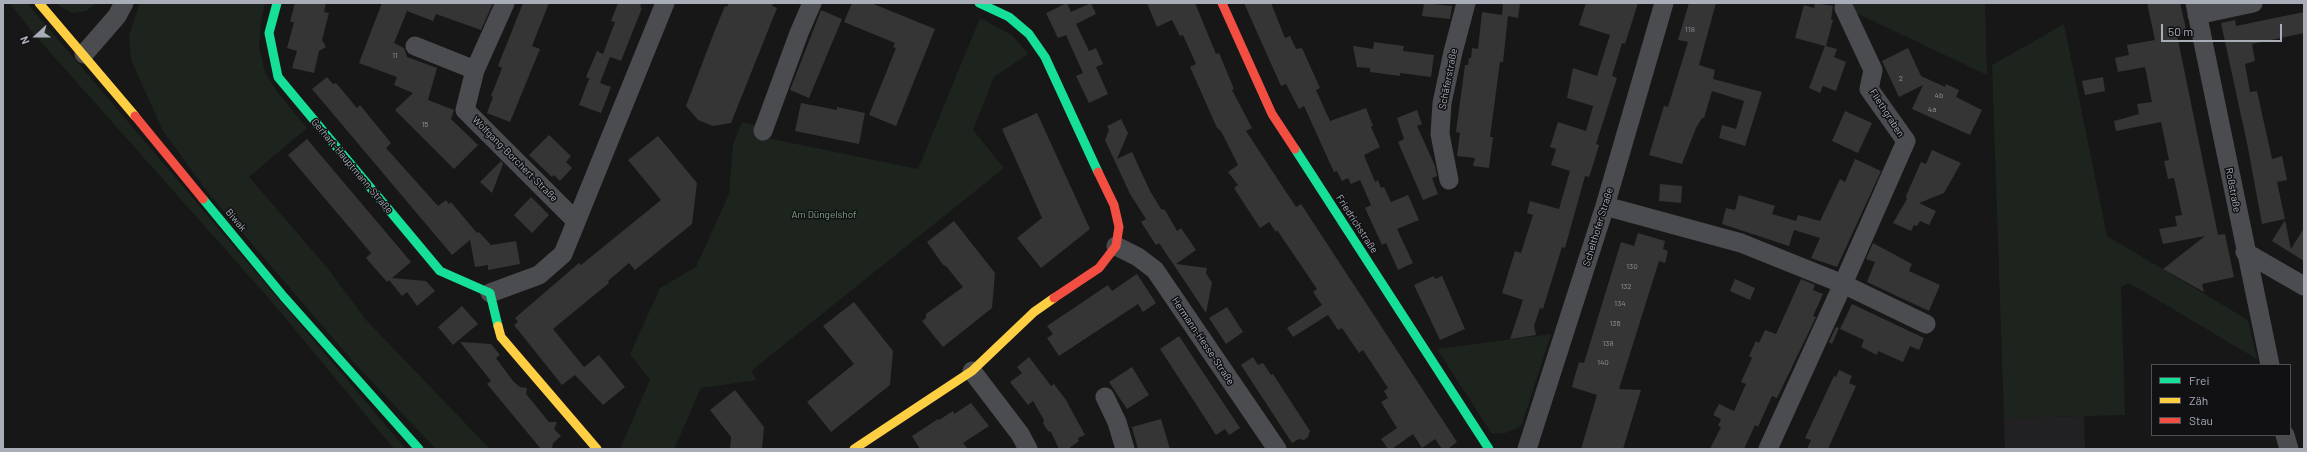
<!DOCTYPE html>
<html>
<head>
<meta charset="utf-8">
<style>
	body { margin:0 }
	#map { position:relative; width:2307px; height:452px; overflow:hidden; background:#171717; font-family:Barlow,sans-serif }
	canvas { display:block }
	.frame { position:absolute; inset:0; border:4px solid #a8adb8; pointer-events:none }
	.legend { position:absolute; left:2151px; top:364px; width:140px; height:72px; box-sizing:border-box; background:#111113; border:1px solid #4d4f55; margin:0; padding:5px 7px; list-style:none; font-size:12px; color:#a8adb8 }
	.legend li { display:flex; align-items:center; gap:8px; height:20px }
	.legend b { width:20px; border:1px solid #4d4f55 }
	.north { position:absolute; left:16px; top:16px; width:40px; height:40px; -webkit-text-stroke:3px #111113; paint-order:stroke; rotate:249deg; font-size:11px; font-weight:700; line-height:16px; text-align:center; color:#a8adb8 }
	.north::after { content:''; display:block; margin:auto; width:14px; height:18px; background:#a8adb8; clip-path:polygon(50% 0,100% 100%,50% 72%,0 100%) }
	.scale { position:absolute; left:2161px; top:24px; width:121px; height:18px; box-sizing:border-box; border:2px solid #a8adb8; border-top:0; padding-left:5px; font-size:12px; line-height:14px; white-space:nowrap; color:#a8adb8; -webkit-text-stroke:3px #111113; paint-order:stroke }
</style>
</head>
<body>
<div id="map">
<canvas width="2307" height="452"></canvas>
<div class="frame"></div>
<ul class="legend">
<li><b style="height:5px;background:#16e098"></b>Frei</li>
<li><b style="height:5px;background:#ffcf43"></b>Zäh</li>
<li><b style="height:5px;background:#f24e42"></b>Stau</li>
</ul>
<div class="north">N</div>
<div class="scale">50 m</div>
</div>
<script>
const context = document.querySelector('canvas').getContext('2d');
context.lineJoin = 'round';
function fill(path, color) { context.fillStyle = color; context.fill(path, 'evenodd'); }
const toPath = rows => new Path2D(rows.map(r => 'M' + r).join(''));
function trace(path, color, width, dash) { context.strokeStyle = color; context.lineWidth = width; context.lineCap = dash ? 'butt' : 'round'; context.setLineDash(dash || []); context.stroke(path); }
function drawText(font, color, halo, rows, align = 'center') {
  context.font = font + ' Barlow,sans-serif'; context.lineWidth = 3; context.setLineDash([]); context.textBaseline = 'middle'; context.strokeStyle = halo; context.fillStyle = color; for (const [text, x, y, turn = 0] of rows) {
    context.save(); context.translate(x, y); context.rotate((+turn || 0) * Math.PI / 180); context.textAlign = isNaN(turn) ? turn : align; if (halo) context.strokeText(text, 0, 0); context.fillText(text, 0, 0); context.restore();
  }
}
fill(toPath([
	[2084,416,2085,449,2005,449,2004,418]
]), '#212123');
fill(toPath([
	[10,3,27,3,406,449,394,449,272,302,32,32],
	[55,3,97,3,86,11,72,13],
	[140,3,265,3,261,21,259,47,265,72,278,93,307,128,249,177,329,270,367,321,490,449,436,449,357,366,209,194,163,131,131,60,129,35],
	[1846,3,1985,3,1987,75,1850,10],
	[980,18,1012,35,1028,54,994,77,973,130,1004,168,756,367,751,372,757,380,701,388,674,449,620,449,650,380,630,354,660,288,696,267,729,194,733,144,742,122,771,129,767,138,918,169],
	[2064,24,2107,236,2248,320,2257,359,2129,283,2121,287,2125,415,2004,418,1992,65],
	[1551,334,1522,424,1518,428,1505,433,1492,434,1437,349]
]), '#1d241e');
fill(toPath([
	[295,3,326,3,324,12,329,13,322,40,326,47,319,51,314,73,292,68,297,51,287,48,294,22,290,22],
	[382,3,493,3,481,30,436,14,433,21,407,11,394,43,404,48,407,57,437,68,428,100,454,110,451,119,478,145,454,169,395,110,413,93,394,85,397,77,359,63],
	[523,3,549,3,532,46,540,49,510,122,487,113,493,97,491,96,502,68,498,66],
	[618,3,642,3,640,7,642,8,621,61,610,57,600,83,611,87,601,113,579,105,589,79,592,80,586,77,597,51,603,54,615,22,611,21],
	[729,3,774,3,772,6,777,8,731,123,713,126,698,120,686,106,715,30,725,6,727,7],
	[852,3,871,3,935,29,896,126,869,115,896,48,893,47,895,43,844,22],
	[1067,3,1071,12,1091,3,1096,14,1076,24,1089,51,1096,48,1103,64,1096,67,1108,94,1089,103,1076,76,1083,73,1066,35,1058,38,1046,13],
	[1147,3,1195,3,1216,54,1219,53,1234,89,1232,90,1252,128,1246,131,1296,207,1301,204,1457,442,1448,449,1442,449,1435,439,1422,448,1413,434,1392,449,1388,449,1381,439,1397,428,1381,402,1388,398,1384,391,1388,388,1363,350,1359,353,1342,328,1338,330,1328,315,1293,337,1287,328,1322,305,1313,292,1317,289,1277,230,1276,232,1269,222,1260,228,1234,188,1238,185,1228,172,1238,165,1221,131,1217,128,1190,67,1196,64,1183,35,1180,36,1172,20,1157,27],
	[1244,3,1271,3,1285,38,1290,36,1296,49,1302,48,1320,88,1316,90,1330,121,1366,108,1373,126,1371,127,1380,147,1364,155,1375,182,1378,180,1381,188,1384,187,1391,202,1408,195,1419,220,1397,229,1413,263,1398,270,1386,243,1382,245,1365,208,1371,205,1360,180,1351,184,1348,178,1342,181,1337,171,1334,172,1304,106,1299,109,1286,84,1281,86],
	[1424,3,1452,6,1450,19,1422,16],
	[1503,3,1520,3,1518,18,1508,16,1503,62,1500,62,1490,137,1493,137,1489,168,1473,166,1475,158,1457,156,1460,133,1456,132,1465,65,1468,65,1469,58,1471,58,1472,48,1478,49,1482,12,1502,15],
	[1586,3,1638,3,1625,44,1622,43,1612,76,1617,78,1596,144,1599,145,1594,162,1589,177,1585,176,1565,248,1562,247,1543,309,1540,308,1534,326,1536,335,1510,339,1523,300,1502,293,1515,251,1521,253,1533,215,1527,213,1530,201,1559,209,1570,171,1551,165,1556,149,1550,147,1558,122,1586,131,1593,106,1567,98,1573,68,1597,76,1610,35,1579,25],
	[1689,3,1716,3,1699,65,1715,70,1713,79,1762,92,1745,146,1719,138,1722,125,1736,129,1744,101,1712,91,1704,118,1702,118,1696,128,1682,164,1649,155,1664,106,1668,107,1688,42,1678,40],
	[1815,3,1833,6,1831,20,1833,20,1826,46,1837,49,1834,57,1846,62,1836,91,1823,86,1820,93,1809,88,1825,46,1795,38,1804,5,1814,8],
	[2147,3,2180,3,2187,33,2177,35,2218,235,2225,234,2234,277,2202,284,2204,292,2163,269,2205,236,2163,244,2159,229,2177,226,2175,216,2182,215,2174,178,2168,179,2164,161,2169,160,2161,122,2116,131,2114,121,2139,114,2137,104,2152,102,2145,67,2118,72,2115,58,2129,55,2127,45,2155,40],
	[821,10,842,19,809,98,790,90],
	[2304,12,2304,33,2252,44,2255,61,2245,64,2250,92,2257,91,2272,159,2282,156,2287,180,2277,182,2285,219,2262,224,2248,148,2221,23,2235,20,2236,26],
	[1374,42,1404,46,1403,51,1434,55,1431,77,1400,73,1400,76,1370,72,1370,68,1357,67,1353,46,1373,49],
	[1908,48,1921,76,1945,87,1946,84,1959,90,1956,97,1982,110,1970,135,1912,109,1923,85,1899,97,1882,61],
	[327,77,333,84,336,83,357,108,360,105,391,143,386,148,438,206,446,200,449,204,451,202,477,233,479,232,491,245,516,241,520,264,488,270,488,265,475,267,470,240,452,255,312,89],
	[2103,77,2105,91,2085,95,2082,81],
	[801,103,837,110,837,107,865,113,859,144,795,131],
	[1417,110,1422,124,1417,126,1435,166,1437,176,1432,178,1438,194,1423,200,1398,142,1404,139,1397,118],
	[1845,111,1872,123,1858,153,1832,141],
	[1037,113,1090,229,1041,268,1017,238,1042,218,1002,129],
	[1121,119,1128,133,1117,159,1132,152,1150,191,1161,209,1165,210,1177,231,1181,228,1196,250,1176,264,1207,268,1206,273,1212,283,1206,313,1159,243,1156,245,1141,222,1146,219,1130,194,1105,140,1109,130,1107,126],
	[549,135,571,156,566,162,572,168,560,181,554,175,552,177,529,155],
	[658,136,697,183,692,224,635,270,629,263,608,281,609,283,553,329,584,367,599,355,625,387,603,405,575,375,562,385,514,325,518,322,515,318,579,263,581,265,661,200,628,160],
	[307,139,411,262,392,278,426,281,435,291,417,306,407,292,402,296,389,280,387,282,366,258,371,253,288,155],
	[1932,150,1961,163,1944,193,1919,203,1936,211,1929,225,1920,221,1917,226,1914,225,1911,231,1893,223,1907,199,1906,196,1921,162,1926,164],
	[1855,159,1881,171,1837,267,1811,258,1820,238,1794,230,1789,246,1722,224,1726,208,1735,210,1739,195,1775,206,1772,214,1796,221,1798,215,1820,221,1840,179,1845,182],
	[501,161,503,164,492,193,480,182],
	[1660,184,1682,186,1681,203,1659,201],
	[531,197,549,215,532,233,514,215],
	[2285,220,2291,249,2304,228,2304,261,2272,241],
	[954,221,995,273,992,308,943,347,922,321,926,318,926,314,963,287,946,266,943,265,927,242],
	[1638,233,1665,241,1663,249,1668,251,1665,263,1659,261,1619,389,1641,390,1623,449,1581,449,1597,395,1572,387,1574,379,1579,362,1584,363,1621,242,1634,246],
	[1873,243,1912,264,1909,271,1940,285,1929,311,1867,282,1875,262,1866,259],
	[1137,274,1156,303,1143,312,1138,304,1059,356,1047,338,1053,334,1047,326,1108,285,1112,291],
	[1434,276,1435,279,1442,276,1465,329,1440,340,1414,285],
	[1735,279,1755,288,1750,300,1730,291],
	[1801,279,1815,285,1813,290,1823,294,1813,316,1816,317,1777,398,1772,396,1758,427,1755,425,1744,449,1710,449,1721,427,1718,426,1721,419,1713,415,1719,404,1734,411,1746,384,1741,382,1752,358,1749,356,1756,341,1759,343,1765,330,1776,334],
	[854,302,893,351,890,385,831,432,807,402,854,364,823,326],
	[1852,304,1924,338,1919,350,1910,346,1903,362,1878,351,1877,355,1861,347,1864,340,1840,329],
	[462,306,478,324,453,345,438,327],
	[1227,307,1243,332,1226,344,1209,318],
	[1836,327,1839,328,1832,344,1829,342],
	[1179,336,1240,428,1229,435,1225,429,1216,435,1160,349],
	[460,342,491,344,500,355,496,358,513,381,520,387,527,388,526,394,549,422,557,422,554,429,561,436,553,443,552,449,541,449,487,384,491,381],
	[1029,357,1051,386,1054,384,1066,400,1085,435,1078,438,1079,441,1068,449,1059,449,1051,432,1048,431,1043,423,1044,420,1033,401,1028,405,1010,382,1022,373,1017,367],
	[1253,357,1258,365,1263,363,1271,375,1273,374,1310,431,1308,437,1304,440,1299,439,1292,443,1241,365],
	[1132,367,1149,395,1127,409,1109,382],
	[1839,370,1852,376,1849,383,1856,386,1828,449,1807,449,1811,440,1805,438,1834,376,1836,377],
	[735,390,764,427,762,449,730,449,731,437,710,410],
	[971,403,989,426,963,443,968,449,920,449,912,436,938,419,939,420,953,411,954,414],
	[1161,419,1170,449,1138,449,1132,427]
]), '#353536');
trace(toPath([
	[505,3,475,70,465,110,576,221],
	[2195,3,2270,365],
	[1844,8,1873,70,1869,89,1906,141,1843,284,1926,324],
	[2197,15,2253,3],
	[415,46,475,70],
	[84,54,117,16,124,3],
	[763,131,799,33,812,3],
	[1449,180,1440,134,1442,103,1453,52,1466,3],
	[1605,206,1741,243,1843,284,1768,449],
	[1116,246,1138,257,1155,270,1277,449],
	[2245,252,2304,286],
	[490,293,539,275,563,254,665,3],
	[972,371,1020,434,1028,449],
	[1105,397,1117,422,1125,449],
	[2285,435,2289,449],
	[1527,449,1605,206,1664,3]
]), '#4b4c50', 19);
trace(toPath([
	[277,3,269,33,278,77,440,271,490,293,498,326],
	[979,3,1009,17,1029,34,1045,57,1098,172],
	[1295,149,1489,449],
	[203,199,284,297,419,449]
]), '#16e098', 9);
trace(toPath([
	[39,3,135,116],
	[498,326,501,337,597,449],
	[854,449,972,371,1034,312,1054,298]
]), '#ffcf43', 9);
trace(toPath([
	[1222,3,1272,114,1295,149],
	[135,116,203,199],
	[1054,298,1099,268,1116,246,1119,227,1114,205,1098,172]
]), '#f24e42', 9);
drawText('8px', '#8b8f98', null, [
	["118",1690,29],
	["11",395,55],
	["2",1901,78],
	["4b",1939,95],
	["4a",1932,109],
	["15",425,124],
	["130",1632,266],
	["132",1626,286],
	["134",1620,303],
	["136",1615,323],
	["138",1608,343],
	["140",1603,362]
]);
drawText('10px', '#a8adb8', '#111113', [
	["Schäferstraße",1448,79,-79],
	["Fliethgraben",1887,113,57],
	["Wolfgang-Borchert-Straße",515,159,45],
	["Gerhart-Hauptmann-Straße",352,166,50],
	["Roßstraße",2233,190,79],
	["Biwak",236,220,50],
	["Friedrichstraße",1357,224,57],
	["Schelthofer Straße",1598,227,-73],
	["Hermann-Hesse-Straße",1203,341,56]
]);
drawText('10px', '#7fa381', '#111113', [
	["Am Düngelshof",824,215]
]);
</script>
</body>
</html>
